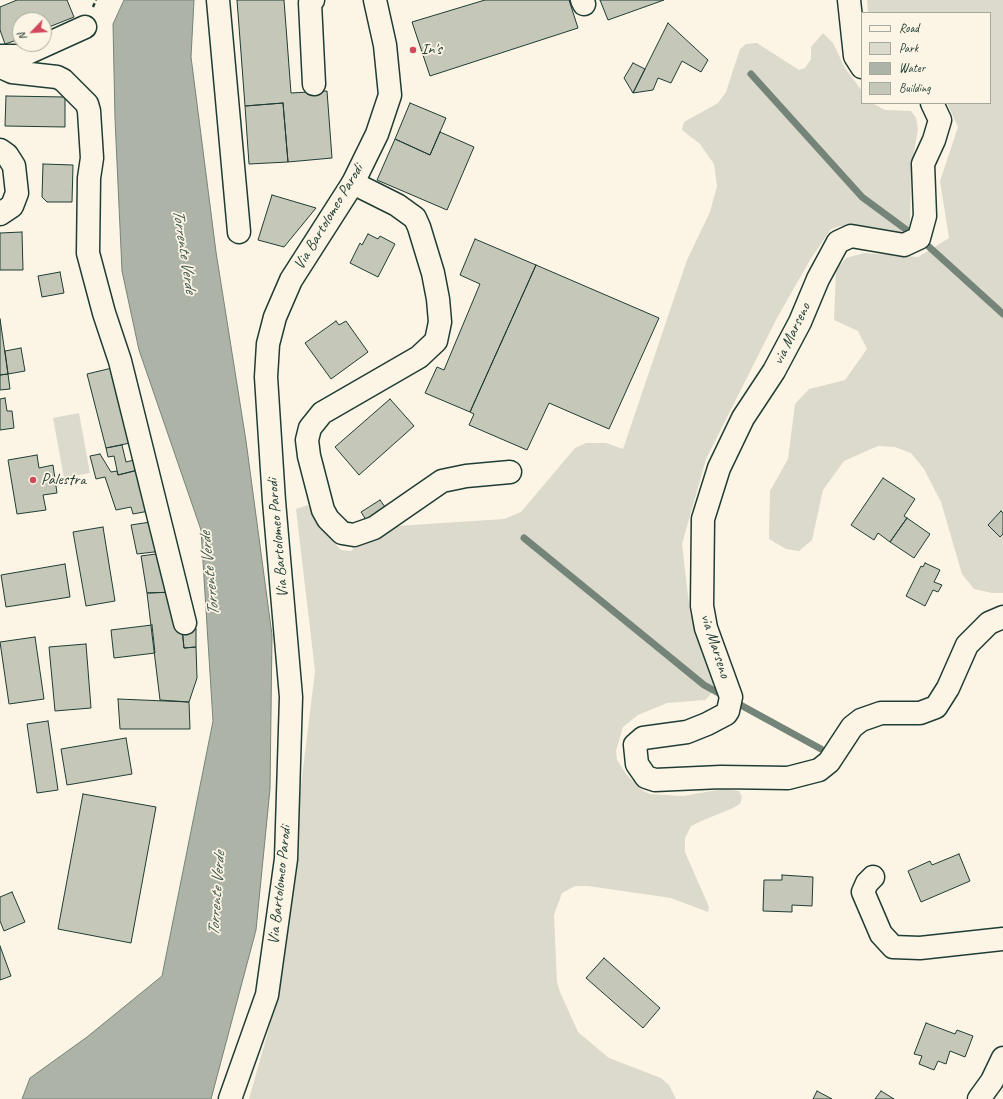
<!DOCTYPE html>
<html>
<head>
<meta charset="utf-8">
<style>
	body { margin:0 }
	#map { position:relative; width:1003px; height:1099px; overflow:hidden; background:#fcf5e5; font-family:Caveat,sans-serif }
	canvas { display:block }
	.legend { position:absolute; left:861px; top:12px; width:130px; height:92px; box-sizing:border-box; background:#fcf5e5; border:1px solid #a4ab9e; margin:0; padding:5px 7px; list-style:none; font-size:12px; color:#1f3d34 }
	.legend li { display:flex; align-items:center; gap:8px; height:20px }
	.legend b { width:20px; border:1px solid #a4ab9e }
	.north { position:absolute; left:12px; top:12px; width:40px; height:40px; box-sizing:border-box; background:#fcf5e5; border:1px solid #a4ab9e; border-radius:50%; rotate:245deg; font-size:11px; font-weight:700; line-height:16px; text-align:center; color:#1f3d34 }
	.north::after { content:''; display:block; margin:auto; width:14px; height:18px; background:#d1495b; clip-path:polygon(50% 0,100% 100%,50% 72%,0 100%) }
</style>
</head>
<body>
<div id="map">
<canvas width="1003" height="1099"></canvas>
<ul class="legend">
<li><b style="height:5px;background:#fcf5e5"></b>Road</li>
<li><b style="height:11px;background:#dcdacc"></b>Park</li>
<li><b style="height:11px;background:#aeb3a7"></b>Water</li>
<li><b style="height:11px;background:#c5c7b9"></b>Building</li>
</ul>
<div class="north">N</div>
</div>
<script>
const context = document.querySelector('canvas').getContext('2d');
context.lineJoin = 'round';
function fill(path, color) { context.fillStyle = color; context.fill(path, 'evenodd'); }
const toPath = rows => new Path2D(rows.map(r => 'M' + r).join(''));
function trace(path, color, width, dash) { context.strokeStyle = color; context.lineWidth = width; context.lineCap = dash ? 'butt' : 'round'; context.setLineDash(dash || []); context.stroke(path); }
function drawText(font, color, halo, rows, align = 'center') {
  context.font = font + ' Caveat,sans-serif'; context.lineWidth = 3.5; context.setLineDash([]); context.textBaseline = 'middle'; context.strokeStyle = halo; context.fillStyle = color; for (const [text, x, y, turn = 0] of rows) {
    context.save(); context.translate(x, y); context.rotate((+turn || 0) * Math.PI / 180); context.textAlign = isNaN(turn) ? turn : align; if (halo) context.strokeText(text, 0, 0); context.fillText(text, 0, 0); context.restore();
  }
}
fill(toPath([
	[867,0,1003,0,1003,593,992,593,974,589,962,574,941,502,924,469,911,453,895,447,878,446,844,461,823,490,812,540,799,551,786,549,769,539,770,491,788,459,795,404,809,389,845,380,867,349,858,331,834,320,836,270,846,258,864,253,918,257,949,238,940,181,958,127,947,103,990,103,990,13,868,13],
	[823,33,833,43,845,68,862,91,862,103,872,103,885,110,911,111,916,118,918,129,911,169,910,230,905,237,865,226,840,226,831,229,810,260,777,318,706,459,682,544,690,613,714,674,714,684,710,695,705,700,667,703,638,715,623,727,616,751,617,760,626,774,643,791,650,794,683,796,723,789,739,791,742,797,740,804,733,808,699,822,691,826,685,838,685,852,709,907,708,912,671,898,588,886,575,886,562,893,554,915,557,982,560,992,578,1032,609,1058,661,1078,669,1085,676,1099,249,1099,273,1014,315,671,296,509,308,505,318,524,330,538,341,550,351,551,370,533,397,526,504,519,521,512,575,448,586,443,606,443,623,449,687,260,710,212,717,186,714,164,700,144,682,130,684,122,718,103,726,92,740,49,746,44,757,43,799,70,805,68,811,59,811,47],
	[79,413,90,473,64,478,53,418]
]), '#dcdacc');
const water = toPath([
	[124,0,194,0,191,57,216,252,246,441,272,635,270,789,256,930,211,1099,22,1099,30,1078,87,1037,162,976,213,721,201,530,139,350,122,271,115,119,113,24,124,0]
]);
fill(water, '#aeb3a7');
trace(water, '#758479', 1);
trace(toPath([
	[751,74,862,197,927,245,1003,314],
	[524,538,704,685,821,749]
]), '#758479', 7);
const building = toPath([
	[17,0,67,0,74,17,44,29,44,20,20,20,20,39,5,44,0,30,0,7,17,0],
	[237,0,284,0,291,93,327,91,332,158,288,162,283,103,245,106,237,0],
	[485,0,569,0,578,28,430,76,412,22,485,0],
	[600,0,664,0,608,20,600,0],
	[668,23,708,60,701,72,682,61,671,83,658,78,653,90,633,93,668,23],
	[633,63,645,69,633,93,624,78,633,63],
	[6,96,65,97,65,127,5,126,6,96],
	[283,103,288,162,249,164,245,106,283,103],
	[410,103,446,118,430,155,395,139,410,103],
	[440,132,474,147,447,210,377,180,395,139,430,155,440,132],
	[43,164,73,165,72,202,47,202,42,197,43,164],
	[272,195,316,208,284,247,258,240,272,195],
	[22,232,23,270,0,270,0,233,22,232],
	[368,234,378,239,380,236,395,244,378,277,350,263,360,243,362,245,368,234],
	[475,239,536,265,470,412,425,393,437,367,444,370,480,284,460,275,475,239],
	[536,265,659,318,609,429,549,403,527,450,469,425,474,414,470,412,536,265],
	[60,272,64,293,42,297,38,276,60,272],
	[0,319,8,374,0,375,0,319],
	[336,321,339,325,346,321,368,352,331,379,305,343,336,321],
	[21,348,25,371,8,374,5,351,21,348],
	[112,368,130,443,106,448,87,374,112,368],
	[8,374,10,389,0,390,0,375,8,374],
	[5,398,7,411,12,411,14,428,0,430,0,399,5,398],
	[390,399,414,426,359,475,335,447,390,399],
	[122,445,126,462,138,459,138,470,118,475,114,456,108,457,106,448,122,445],
	[100,454,111,472,117,471,118,475,138,470,149,511,133,514,131,507,116,510,105,477,96,479,90,456,100,454],
	[37,455,39,468,53,465,57,493,43,495,46,510,17,514,8,460,37,455],
	[883,478,915,499,904,516,907,518,890,542,878,533,874,540,851,525,883,478],
	[380,500,388,511,368,523,361,512,380,500],
	[1001,511,1003,513,1003,534,1000,537,988,525,1001,511],
	[907,518,930,534,914,558,890,542,907,518],
	[157,521,162,551,137,554,131,525,157,521],
	[103,527,115,601,86,606,73,532,103,527],
	[163,553,175,592,147,593,141,556,163,553],
	[925,563,940,570,934,582,942,585,938,592,933,590,925,606,906,596,921,566,923,567,925,563],
	[65,564,70,597,6,607,1,575,65,564],
	[175,592,181,615,184,648,196,647,197,678,189,702,160,700,147,593,175,592],
	[152,625,155,653,114,658,111,630,152,625],
	[196,629,196,647,184,648,182,630,196,629],
	[35,637,44,699,9,704,0,642,35,637],
	[86,644,91,708,55,711,49,647,86,644],
	[118,699,189,702,190,729,120,729,118,699],
	[48,721,58,790,37,793,27,724,48,721],
	[126,738,132,774,67,785,61,749,126,738],
	[83,794,156,807,131,943,58,929,83,794],
	[959,854,970,881,921,902,908,871,930,861,932,865,959,854],
	[782,875,813,877,812,906,792,905,792,912,763,911,764,880,782,880,782,875],
	[12,892,25,922,4,931,0,921,0,897,12,892],
	[0,946,11,976,0,980,0,946],
	[604,958,660,1008,643,1028,586,978,604,958],
	[926,1023,955,1034,957,1030,973,1036,965,1057,950,1051,946,1064,938,1061,934,1070,919,1064,922,1056,914,1054,926,1023],
	[817,1091,832,1099,813,1099,817,1091],
	[881,1091,894,1099,875,1099,881,1091]
]);
fill(building, '#c5c7b9');
trace(building, '#1f3d34', 1);
const minor = toPath([
	[218,0,239,232],
	[313,0,310,3,314,84],
	[582,0,584,4],
	[849,0,855,56,862,67],
	[0,56,21,56,85,27],
	[0,63,3,68,12,72,57,77,63,80,87,104,89,111,92,158,89,178,88,253,104,313,120,361,185,623],
	[932,103,940,120,934,140,923,164,925,216,919,238,904,245,851,236,838,242,818,279,800,322,774,371,743,418,719,468,703,519,702,606,706,628,731,697,728,711,726,714,707,724,687,732,643,738,635,745,637,764,646,777,655,780,721,777,788,778,819,770,829,762,852,727,861,720,881,713,920,713,936,707,948,688,967,645,989,623,1003,617],
	[0,150,7,155,14,166,17,193,12,206,0,214],
	[353,183,397,205,415,218,419,227,433,273,438,299,440,322,436,341,419,357,322,413,310,428,307,440,309,456,323,510,328,519,342,533,354,535,374,528,442,481,466,476,510,472],
	[873,877,867,883,863,892,881,934,893,947,920,948,1003,939],
	[979,1099,992,1081,1003,1058]
]);
const major = toPath([
	[230,1099,267,995,286,859,291,697,274,501,266,377,268,344,275,317,291,280,353,183,377,134,390,95,385,45,375,0]
]);
trace(minor, '#1f3d34', 25);
trace(major, '#1f3d34', 25);
trace(toPath([
	[93,7,96,0]
]), '#1f3d34', 2.5, [4, 3]);
trace(minor, '#fcf5e5', 22);
trace(major, '#fcf5e5', 22);
for (const [x, y, r, color] of [
	[413,50,4,"#d1495b"],
	[33,480,4,"#d1495b"]
]) { const dot = new Path2D(); dot.arc(x, y, r, 0, 2 * Math.PI); context.fillStyle = color; context.fill(dot); trace(dot, '#fcf5e5', 1.5); }
drawText('16px', '#1f3d34', '#fcf5e5', [
	["In's",421,50],
	["Palestra",41,480]
], 'left');
drawText('16px', '#1f3d34', '#fcf5e5', [
	["Via Bartolomeo Parodi",329,217,-59],
	["via Marseno",792,334,-64],
	["Via Bartolomeo Parodi",278,538,-95],
	["via Marseno",715,646,72],
	["Via Bartolomeo Parodi",280,885,-84]
]);
drawText('italic 17px', '#435a51', '#fcf5e5', [
	["Torrente Verde",184,251,81],
	["Torrente Verde",210,574,-96],
	["Torrente Verde",217,894,-86]
]);
</script>
</body>
</html>
